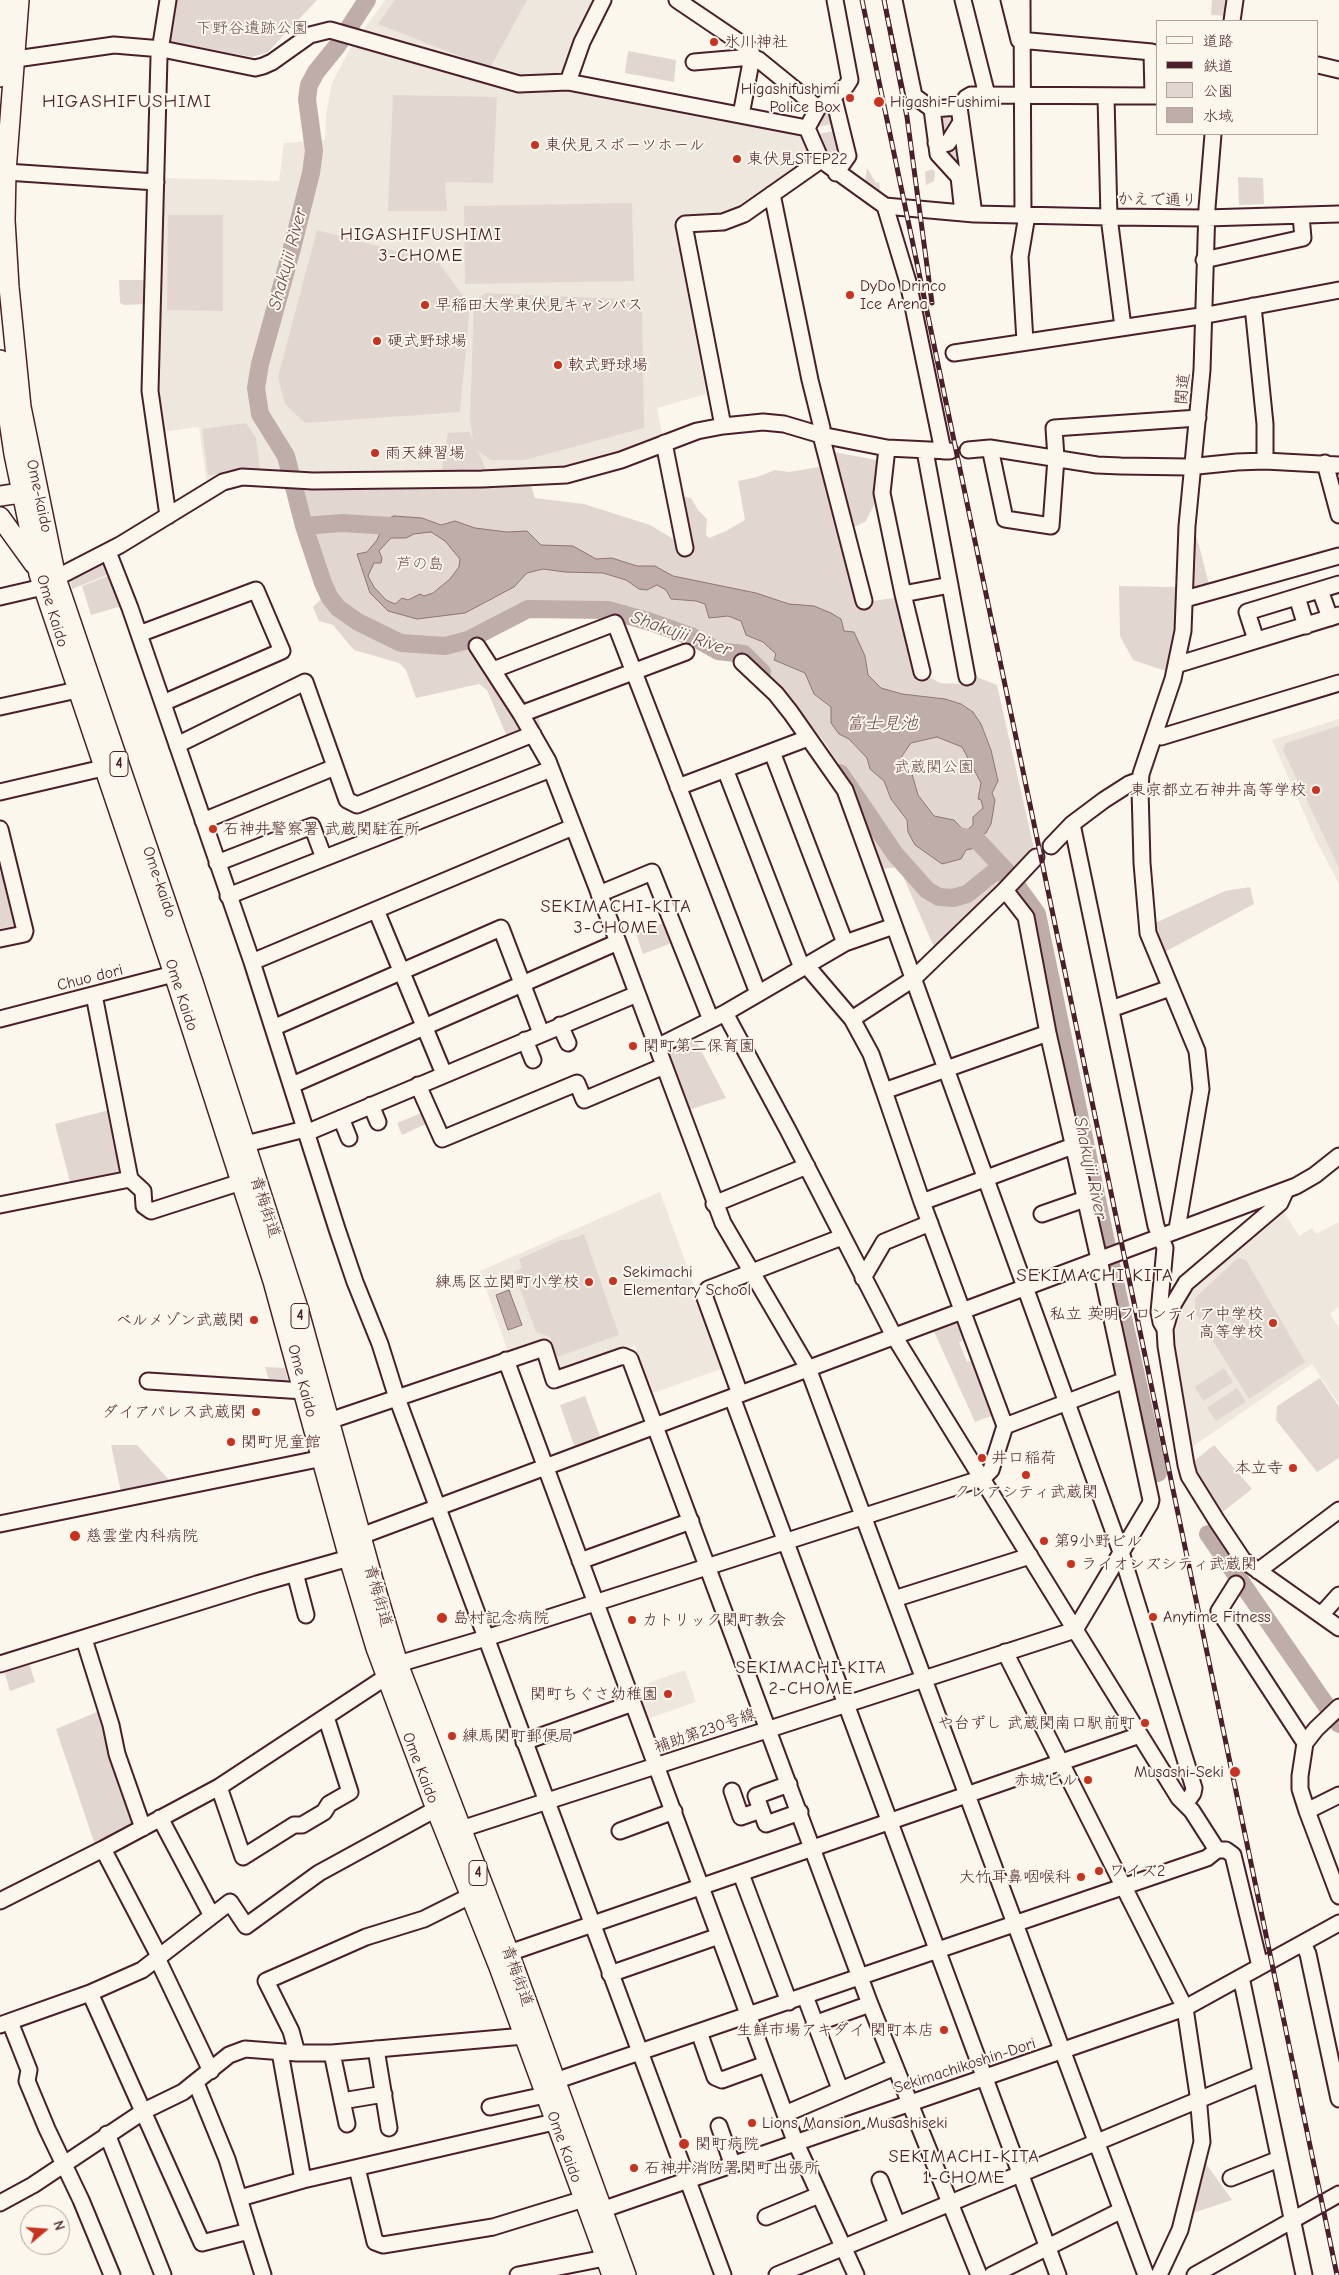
<!DOCTYPE html>
<html>
<head>
<meta charset="utf-8">
<style>
	body { margin:0 }
	#map { position:relative; width:1339px; height:2275px; overflow:hidden; background:#fbf7ec; font-family:"Comic Neue","Klee One",sans-serif }
	canvas { display:block }
	.legend { position:absolute; left:1156px; top:20px; width:162px; height:115px; box-sizing:border-box; background:#fbf7ec; border:1px solid #b4a19f; margin:0; padding:6px 9px; list-style:none; font-size:15px; color:#4a1f2b }
	.legend li { display:flex; align-items:center; gap:10px; height:25px }
	.legend b { width:25px; border:1px solid #b4a19f }
	.north { position:absolute; left:20px; top:2205px; width:50px; height:50px; box-sizing:border-box; background:#fbf7ec; border:1px solid #b4a19f; border-radius:50%; rotate:72deg; font-size:14px; font-weight:700; line-height:20px; text-align:center; color:#4a1f2b }
	.north::after { content:''; display:block; margin:auto; width:18px; height:22px; background:#c8321e; clip-path:polygon(50% 0,100% 100%,50% 72%,0 100%) }
</style>
</head>
<body>
<div id="map">
<canvas width="1339" height="2275"></canvas>
<ul class="legend">
<li><b style="height:6px;background:#fbf7ec"></b>道路</li>
<li><b style="height:6px;background:#4a1f2b"></b>鉄道</li>
<li><b style="height:14px;background:#e2d7d0"></b>公園</li>
<li><b style="height:14px;background:#bfadaa"></b>水域</li>
</ul>
<div class="north">N</div>
</div>
<script>
const context = document.querySelector('canvas').getContext('2d');
context.lineJoin = 'round';
function fill(path, color) { context.fillStyle = color; context.fill(path, 'evenodd'); }
const toPath = rows => new Path2D(rows.map(r => 'M' + r).join(''));
function trace(path, color, width, dash) { context.strokeStyle = color; context.lineWidth = width; context.lineCap = dash ? 'butt' : 'round'; context.setLineDash(dash || []); context.stroke(path); }
function drawText(font, color, halo, rows, align = 'center') {
  context.font = font + ' "Comic Neue","Klee One",sans-serif'; context.lineWidth = 4; context.setLineDash([]); context.textBaseline = 'middle'; context.strokeStyle = halo; context.fillStyle = color; for (const [text, x, y, turn = 0] of rows) {
    context.save(); context.translate(x, y); context.rotate((+turn || 0) * Math.PI / 180); context.textAlign = isNaN(turn) ? turn : align; if (halo) context.strokeText(text, 0, 0); context.fillText(text, 0, 0); context.restore();
  }
}
fill(toPath([
	[385,0,603,0,568,81,807,128,821,160,744,214,677,218,713,392,657,408,663,440,567,470,207,485,199,427,162,432,154,391,159,178,279,181,284,143,325,140,326,115,332,83,350,49],
	[1339,719,1339,884,1316,840,1272,740],
	[660,1192,724,1368,653,1393,635,1346,561,1373,557,1370,546,1339,508,1352,480,1271],
	[1281,1207,1299,1236,1312,1228,1316,1234,1339,1222,1339,1306,1330,1314,1339,1328,1339,1404,1312,1364,1189,1449,1170,1344,1171,1328,1176,1313,1184,1300,1199,1284],
	[685,1670,696,1702,644,1720,636,1697,650,1691,648,1683]
]), '#eee7de');
fill(toPath([
	[171,0,317,0,268,52,252,57,167,41],
	[395,0,527,0,490,68,378,24],
	[1212,0,1230,0,1227,16,1211,15],
	[628,51,676,60,674,82,625,73],
	[393,95,497,97,493,183,445,182,447,211,388,211],
	[824,111,833,114,836,123,813,128],
	[944,115,955,119,942,139,939,118],
	[838,130,840,154,831,158,826,156,814,135],
	[957,137,966,190,941,149],
	[867,168,876,183,879,182,880,190,865,181],
	[932,169,935,172,934,181,926,185,925,172],
	[1238,177,1263,178,1264,204,1239,205],
	[632,203,634,281,465,284,464,206],
	[168,215,223,215,223,311,167,310],
	[317,230,438,262,470,305,460,412,305,423,285,404,278,377],
	[119,280,148,280,148,304,124,305,120,303],
	[486,293,624,299,642,312,644,428,524,460,491,460,478,451,486,470,502,483,530,483,535,498,584,504,650,525,680,543,681,496,691,498,698,510,707,519,706,535,709,538,726,531,745,520,738,481,757,477,775,470,789,472,825,466,829,451,876,460,879,474,877,499,866,521,853,528,860,603,900,597,920,672,940,683,964,684,974,676,997,685,1035,853,935,949,899,867,880,869,849,780,825,743,779,684,742,650,719,646,700,637,614,607,531,606,488,624,466,640,502,693,516,691,538,714,541,728,508,739,487,690,479,684,416,698,406,670,399,663,354,650,333,625,319,621,313,607,331,590,298,487,336,474,442,469,448,433,469,432,473,440,470,419,474,300],
	[246,423,256,438,260,469,208,475,202,429],
	[1194,537,1197,538,1210,588,1198,591,1191,585],
	[105,559,112,573,72,589,70,577],
	[113,574,125,605,91,615,82,586],
	[1119,586,1176,587,1175,626,1166,671,1133,660,1120,636],
	[1339,726,1339,868,1283,750,1286,743],
	[0,873,3,873,17,931,0,935],
	[1250,887,1254,904,1161,954,1153,924,1225,891],
	[666,922,674,942,643,954,636,934],
	[692,1033,726,1098,685,1111,662,1048],
	[113,1109,125,1170,70,1182,55,1124],
	[426,1111,430,1122,402,1135,397,1123],
	[584,1234,619,1335,557,1357,550,1337,536,1332,514,1272,522,1268,519,1259,561,1240,571,1239],
	[1238,1258,1246,1260,1305,1362,1249,1399,1195,1312,1195,1298],
	[957,1318,967,1339,959,1342,967,1362,974,1359,994,1415,975,1422,932,1327],
	[265,1367,285,1368,289,1385,270,1383],
	[1224,1368,1233,1382,1203,1401,1195,1387],
	[1320,1378,1339,1407,1339,1458,1317,1472,1276,1420,1277,1406],
	[1237,1388,1246,1402,1216,1421,1207,1408],
	[585,1396,601,1439,575,1448,560,1405],
	[111,1445,137,1445,171,1482,121,1492],
	[1214,1445,1252,1489,1220,1514,1199,1476,1194,1461],
	[28,1660,35,1682,10,1691,3,1668],
	[102,1710,139,1826,96,1848,56,1729],
	[1204,2161,1232,2200,1190,2214]
]), '#e2d7d0');
const water = toPath([
	[394,516,422,518,441,525,455,521,475,528,507,532,527,531,541,545,573,546,596,559,612,558,637,566,655,566,673,576,756,593,789,604,814,606,831,613,841,619,844,631,854,632,865,656,868,675,881,688,902,694,945,699,961,704,973,712,981,724,991,750,998,781,992,793,995,800,991,824,986,833,980,836,976,848,966,850,961,859,942,864,915,845,908,832,907,820,891,799,884,781,870,769,867,758,849,739,839,734,831,723,831,707,814,694,805,673,774,660,776,654,763,642,746,635,741,621,728,616,709,618,705,604,696,601,671,599,666,590,657,585,647,590,639,589,626,580,603,573,565,572,543,569,527,573,514,587,465,613,417,619,388,611,370,593,357,554,367,552,377,540,386,519,394,516],
	[431,532,445,541,460,559,459,567,450,579,433,593,424,596,420,594,408,600,402,598,395,604,386,600,374,587,368,576,374,563,381,563,382,558,379,551,391,538,406,538,414,534,431,532],
	[937,737,962,747,981,783,978,799,981,800,983,808,973,817,973,825,965,832,954,820,934,816,918,795,912,774,901,770,902,756,911,743,937,737],
	[509,1290,522,1325,508,1330,496,1295,509,1290]
]);
fill(water, '#bfadaa');
trace(water, '#907477', 1);
trace(toPath([
	[367,0,337,46,316,72,309,85,307,99,314,151,311,173,291,252,260,364,256,388,260,414,286,456,304,526,323,583,330,598,338,608,358,622,401,643,445,646,468,640,528,609,608,610,651,622,693,637,718,651,744,654,762,672],
	[304,526,342,523,391,526],
	[840,773,895,854,927,890,939,897,953,898,967,894,993,873,1006,871],
	[956,836,976,839,1006,871,1037,914,1106,1242,1158,1473],
	[1208,1534,1339,1724]
]), '#bfadaa', 18);
const minor = toPath([
	[168,0,159,57,150,391,168,516],
	[677,0,751,50,752,57,759,60,818,108],
	[894,0,914,96,932,109],
	[963,0,987,95],
	[1009,0,1019,40,1152,52,1153,96],
	[1022,0,1023,215],
	[1232,21,1235,0],
	[4,58,16,59,114,45,162,49,255,68,263,66,272,62,310,35,330,30,519,84,568,82,807,128],
	[694,62,752,57,741,115],
	[1318,65,1339,70],
	[568,82,582,42,603,0],
	[830,97,835,103,848,156,836,173],
	[1106,97,1109,217,1123,327],
	[959,107,966,98,971,95,1158,96],
	[807,128,821,160,885,206,974,214,1109,217,1206,218,1339,214],
	[807,128,818,108,846,86,850,80,835,0],
	[936,143,941,145,948,143,961,122],
	[6,172,156,182],
	[772,194,810,380,822,428,821,435,864,601],
	[885,206,908,282,943,451],
	[963,213,959,177,938,154,932,109,959,107,974,214],
	[1204,260,1303,238,1301,216],
	[1253,306,1265,424,1265,461],
	[1025,342,1020,257,1027,215],
	[954,353,1207,315,1339,290],
	[723,426,684,225,685,224,723,222,744,214,821,160],
	[664,443,685,548],
	[887,448,882,493,903,594,922,672],
	[990,448,1005,519,1051,526,1056,458,1054,428,1198,418],
	[968,450,990,448,1097,465,1121,466,1188,467,1237,462,1265,461,1339,465],
	[925,451,967,677],
	[1325,463,1339,515],
	[108,552,130,608,252,962,337,1229,355,1282,380,1344,397,1398,723,2275],
	[56,578,120,545,223,482,242,477,313,481,482,479,566,475,621,460,697,431,723,426,763,422,784,424,821,435,887,448,950,451],
	[1320,590,1330,618],
	[903,594,950,585],
	[0,597,43,587],
	[1297,597,1306,626],
	[1185,599,1339,556],
	[139,634,256,590,282,651,163,703],
	[1256,640,1247,612,1339,584],
	[477,646,521,714,548,761,618,942,723,1223,808,1368,1146,2275],
	[742,662,776,694,791,713,845,790,1121,1552,1194,1788,1193,1793,1186,1803],
	[1176,665,1339,615],
	[493,670,615,623,758,993],
	[0,707,77,690],
	[521,714,686,652],
	[1156,736,1161,737,1339,683],
	[177,745,305,682,347,800,357,805,533,734],
	[772,752,845,943],
	[725,769,802,968],
	[678,787,808,738],
	[0,792,103,768],
	[203,821,335,767],
	[1072,824,1156,1226,1165,1248,1159,1312,1161,1322,1165,1329],
	[0,829,25,931,24,934,0,939],
	[1051,846,1072,824,1104,800,1129,784,1140,780],
	[217,863,312,826,324,858],
	[1005,890,1036,857],
	[599,894,652,872,711,1020],
	[228,896,551,769],
	[376,910,444,1074],
	[252,962,573,827],
	[806,965,852,1019,871,1054,884,1091],
	[94,995,130,1179],
	[1111,1009,1170,988],
	[725,1013,788,1130,894,1336,1140,1735,1179,1798,1192,1811,1217,1850],
	[0,1019,185,971],
	[560,1025,568,1043],
	[275,1027,501,928,541,1033],
	[525,1040,533,1060],
	[657,1047,725,1013,845,943,894,926],
	[292,1085,618,942],
	[418,1085,442,1139,577,1083,584,1100,664,1066],
	[371,1105,378,1122],
	[341,1118,349,1138],
	[306,1133,637,994],
	[246,1144,305,1129],
	[1286,1190,1280,1203,1186,1283,1171,1308,1165,1329,1166,1346,1186,1465,1189,1476,1217,1521,1243,1560,1339,1628],
	[922,1202,1073,1146],
	[714,1204,807,1166],
	[0,1205,130,1179,143,1191,144,1206,151,1211,241,1182],
	[1042,1214,1085,1199],
	[1177,1229,1201,1089,1197,1051,1148,933,1142,863,1140,789,1141,774,1173,679,1183,631,1187,526,1202,370,1207,208,1213,134],
	[863,1278,884,1242,930,1223],
	[506,1360,795,2141,856,2275],
	[148,1381,304,1391],
	[740,1394,704,1295,708,1289,842,1237],
	[732,1397,1058,2275],
	[329,1421,544,1348,554,1380,623,1356,630,1359,870,2004,979,2275],
	[1005,1426,1125,1380],
	[0,1524,323,1458],
	[580,1561,691,1521],
	[1258,1571,1339,1510],
	[295,1573,306,1615],
	[1236,1584,1219,1611,1305,1743],
	[894,1599,1030,1556],
	[1321,1615,1339,1595],
	[84,1639,111,1725,117,1754,143,1828],
	[1005,1652,1185,2008,1198,2095,1202,2142,1180,2230,1159,2275],
	[0,1664,257,1584,349,1558,361,1536,1296,1186,1315,1175,1339,1156],
	[398,1664,486,1638,983,1478,991,1470,1005,1426,922,1202,884,1091,1048,1033],
	[1339,1707,1316,1729,1305,1743,1300,1776,1300,1789,1307,1811,1339,1896],
	[524,1742,633,1703],
	[789,1784,756,1796,766,1824,800,1812],
	[219,1787,243,1857,294,1825,302,1825,324,1812,329,1804,350,1792,326,1717],
	[732,1791,741,1817,761,1810],
	[1307,1811,1339,1795],
	[160,1818,212,1916],
	[620,1831,674,1811],
	[452,1832,1075,1630,1150,1504,1151,1500,1099,1259,1048,1033,1026,917,1005,890,913,979,852,1019],
	[103,1849,160,1958],
	[741,1874,789,2002],
	[0,1901,103,1849,219,1787,386,1677],
	[1303,1943,1308,1954,1339,2099],
	[509,1953,1140,1735],
	[158,1960,211,2071],
	[610,1974,719,1936],
	[1241,1977,1304,2275],
	[90,1993,202,2243,249,2231,263,2275],
	[805,1996,840,2089],
	[10,2022,29,2070,27,2081,47,2129,81,2200,112,2275],
	[814,2024,870,2004],
	[0,2025,90,1993,142,1970,230,1902,246,1926,319,1873,436,1809],
	[699,2032,715,2077,722,2080,766,2064],
	[376,2049,389,2128],
	[280,2052,303,2180],
	[297,2053,291,2031,266,1981,366,1937,424,1919,470,1896],
	[332,2053,347,2124],
	[555,2081,1207,1858,1217,1850,1226,1850,1233,1855,1260,1966],
	[196,2083,227,2159,249,2231],
	[342,2101,384,2094],
	[490,2107,545,2095],
	[785,2114,895,2067],
	[719,2126,732,2163],
	[107,2134,163,2275],
	[357,2168,375,2242,383,2245,493,2227,584,2199],
	[1231,2178,1279,2159],
	[880,2180,897,2224],
	[240,2198,303,2180,554,2122],
	[0,2203,33,2185,144,2111,183,2092,229,2055,245,2049,297,2053,332,2053,524,2036],
	[593,2213,1185,2008,1339,1923],
	[766,2217,819,2195],
	[518,2275,605,2258],
	[777,2275,1261,2074],
	[992,2275,1122,2210],
	[1195,2275,1339,2194]
]);
const major = toPath([
	[19,0,6,172,5,220,9,287,21,407,56,578,194,985,298,1308,373,1580,398,1664,509,1953,626,2275],
	[0,77,4,0],
	[0,360,14,454,39,574,174,974,273,1281,349,1558,376,1648,436,1809,499,1967,612,2275],
	[0,496,33,491],
	[0,517,34,564]
]);
trace(minor, '#4a1f2b', 19);
trace(major, '#4a1f2b', 22);
trace(minor, '#fbf7ec', 15);
trace(major, '#fbf7ec', 19);
const rail = toPath([
	[862,0,1337,2275],
	[884,0,907,117,932,303]
]);
trace(rail, '#4a1f2b', 5);
trace(rail, '#fbf7ec', 3, [9]);
for (const [x, y, r, color] of [
	[714,42,5,"#c8321e"],
	[850,98,5,"#c8321e"],
	[879,102,6,"#c8321e"],
	[535,145,5,"#c8321e"],
	[737,159,5,"#c8321e"],
	[850,295,5,"#c8321e"],
	[425,305,5,"#c8321e"],
	[377,341,5,"#c8321e"],
	[558,365,5,"#c8321e"],
	[375,453,5,"#c8321e"],
	[1316,790,5,"#c8321e"],
	[213,829,5,"#c8321e"],
	[633,1046,5,"#c8321e"],
	[613,1281,5,"#c8321e"],
	[589,1282,5,"#c8321e"],
	[254,1320,5,"#c8321e"],
	[1273,1323,5,"#c8321e"],
	[256,1412,5,"#c8321e"],
	[231,1442,5,"#c8321e"],
	[982,1458,5,"#c8321e"],
	[1293,1468,5,"#c8321e"],
	[1026,1475,5,"#c8321e"],
	[75,1536,6,"#c8321e"],
	[1044,1541,5,"#c8321e"],
	[1071,1564,5,"#c8321e"],
	[1153,1617,5,"#c8321e"],
	[442,1618,6,"#c8321e"],
	[632,1620,5,"#c8321e"],
	[668,1694,5,"#c8321e"],
	[1145,1723,5,"#c8321e"],
	[452,1736,5,"#c8321e"],
	[1235,1772,6,"#c8321e"],
	[1088,1780,5,"#c8321e"],
	[1099,1871,5,"#c8321e"],
	[1081,1877,5,"#c8321e"],
	[944,2030,5,"#c8321e"],
	[752,2123,5,"#c8321e"],
	[684,2144,6,"#c8321e"],
	[634,2168,5,"#c8321e"]
]) { const dot = new Path2D(); dot.arc(x, y, r, 0, 2 * Math.PI); context.fillStyle = color; context.fill(dot); trace(dot, '#fbf7ec', 2); }
for (const [x, y, w] of [
	[119,764,18],
	[300,1316,18],
	[478,1873,18]
]) { const box = new Path2D(); box.roundRect(x - w / 2, y - 12.5, w, 25, 4); context.fillStyle = '#fbf7ec'; context.fill(box); trace(box, '#4a1f2b', 1); }
drawText('bold 15px', '#4a1f2b', null, [
	["4",119,764],
	["4",300,1316],
	["4",478,1873]
]);
drawText('16px', '#704d54', '#fbf7ec', [
	["下野谷遺跡公園",252,28],
	["芦の島",420,564],
	["武蔵関公園",934,767]
]);
drawText('16px', '#4a1f2b', '#fbf7ec', [
	["氷川神社",724,42],
	["Higashifushimi",840,89,"right"],
	["Police Box",840,107,"right"],
	["Higashi-Fushimi",890,102],
	["東伏見スポーツホール",545,145],
	["東伏見STEP22",747,159],
	["DyDo Drinco",860,286],
	["Ice Arena",860,304],
	["早稲田大学東伏見キャンパス",435,305],
	["硬式野球場",387,341],
	["軟式野球場",568,365],
	["雨天練習場",385,453],
	["東京都立石神井高等学校",1306,790,"right"],
	["石神井警察署 武蔵関駐在所",223,829],
	["関町第二保育園",643,1046],
	["Sekimachi",623,1272],
	["Elementary School",623,1290],
	["練馬区立関町小学校",579,1282,"right"],
	["私立 英明フロンティア中学校",1263,1314,"right"],
	["高等学校",1263,1332,"right"],
	["ベルメゾン武蔵関",244,1320,"right"],
	["ダイアパレス武蔵関",246,1412,"right"],
	["関町児童館",241,1442],
	["井口稲荷",992,1458],
	["本立寺",1283,1468,"right"],
	["クレアシティ武蔵関",1026,1492,"center"],
	["慈雲堂内科病院",86,1536],
	["第9小野ビル",1054,1541],
	["ライオンズシティ武蔵関",1081,1564],
	["Anytime Fitness",1163,1617],
	["島村記念病院",453,1618],
	["カトリック関町教会",642,1620],
	["関町ちぐさ幼稚園",658,1694,"right"],
	["や台ずし 武蔵関南口駅前町",1135,1723,"right"],
	["練馬関町郵便局",462,1736],
	["Musashi-Seki",1224,1772,"right"],
	["赤城ビル",1078,1780,"right"],
	["ワイズ2",1109,1871],
	["大竹耳鼻咽喉科",1071,1877,"right"],
	["生鮮市場アキダイ 関町本店",934,2030,"right"],
	["Lions Mansion Musashiseki",762,2123],
	["関町病院",695,2144],
	["石神井消防署関町出張所",644,2168]
], 'left');
drawText('16px', '#4a1f2b', '#fbf7ec', [
	["かえで通り",1157,200,1],
	["関道",1183,389,-85],
	["Ome-kaido",39,496,78],
	["Ome Kaido",52,611,73],
	["Ome-kaido",159,882,71],
	["Chuo dori",90,978,-14],
	["Ome Kaido",181,995,72],
	["青梅街道",265,1207,72],
	["Ome Kaido",302,1381,75],
	["青梅街道",378,1596,74],
	["補助第230号線",705,1731,-19],
	["Ome Kaido",420,1768,69],
	["青梅街道",517,1976,70],
	["Sekimachikoshin-Dori",965,2066,-18],
	["Ome Kaido",564,2147,70]
]);
context.letterSpacing = '1px';
drawText('18px', '#4a1f2b', '#fbf7ec', [
	["HIGASHIFUSHIMI",421,235],
	["3-CHOME",421,256],
	["SEKIMACHI-KITA",616,907],
	["3-CHOME",616,928],
	["SEKIMACHI-KITA",811,1668],
	["2-CHOME",811,1689],
	["SEKIMACHI-KITA",964,2157],
	["1-CHOME",964,2178]
]);
context.letterSpacing = '0px';
drawText('italic 18px', '#6d4a51', '#fbf7ec', [
	["Shakujii River",288,259,-75],
	["Shakujii River",681,634,19],
	["富士見池",882,724],
	["Shakujii River",1090,1168,78]
]);
context.letterSpacing = '1px';
drawText('19px', '#4a1f2b', '#fbf7ec', [
	["HIGASHIFUSHIMI",127,102],
	["SEKIMACHI KITA",1095,1276]
]);
context.letterSpacing = '0px';
</script>
</body>
</html>
